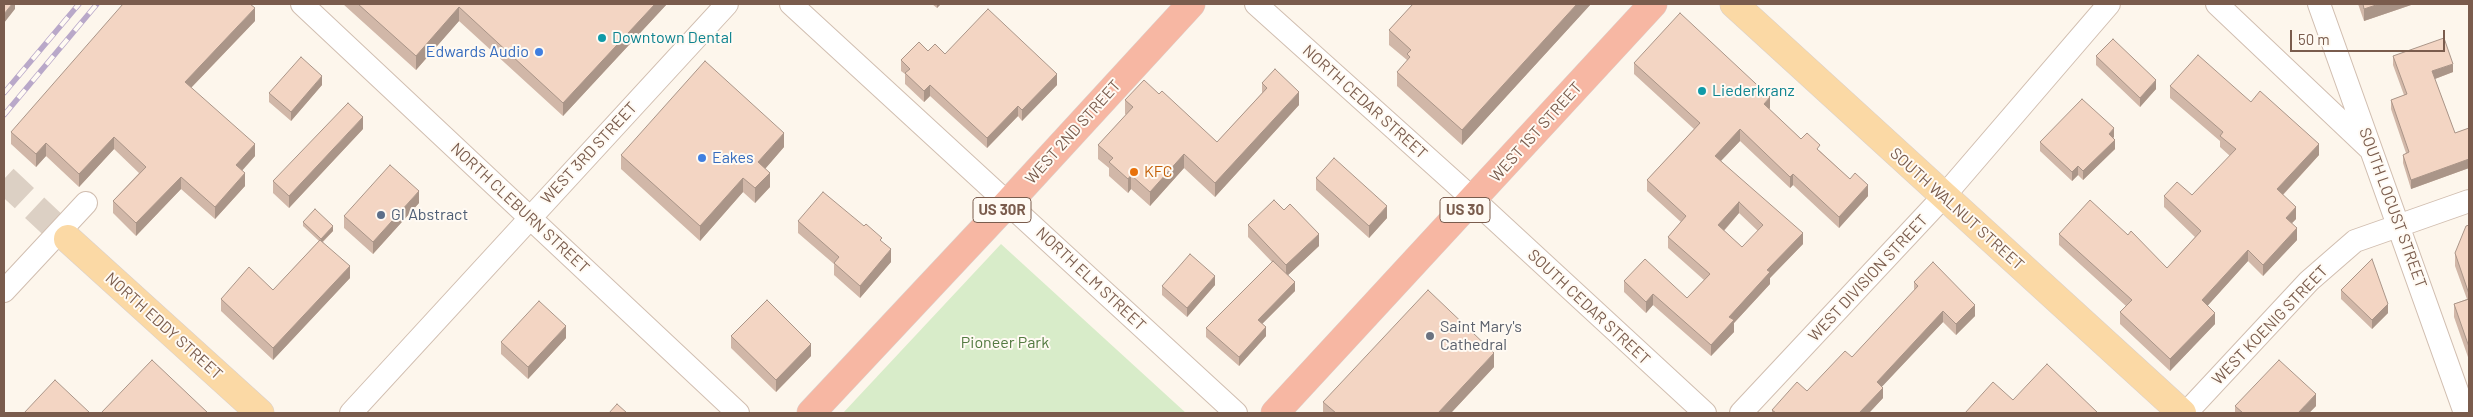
<!DOCTYPE html>
<html>
<head>
<meta charset="utf-8">
<style>
	body { margin:0 }
	#map { position:relative; width:2473px; height:417px; overflow:hidden; background:#fdf6ec; font-family:Barlow,sans-serif }
	canvas { display:block }
	.frame { position:absolute; inset:0; border:5px solid #7a5c4d; pointer-events:none }
	.scale { position:absolute; left:2290px; top:30px; width:155px; height:22px; box-sizing:border-box; border:2px solid #7a5c4d; border-top:0; padding-left:6px; font-size:15px; line-height:18px; white-space:nowrap; color:#7a5c4d; -webkit-text-stroke:4px #fffaf3; paint-order:stroke }
</style>
</head>
<body>
<div id="map">
<canvas width="2473" height="417"></canvas>
<div class="frame"></div>
<div class="scale">50 m</div>
</div>
<script>
const context = document.querySelector('canvas').getContext('2d');
context.lineJoin = 'round';
function fill(path, color) { context.fillStyle = color; context.fill(path, 'evenodd'); }
const toPath = rows => new Path2D(rows.map(r => 'M' + r).join(''));
function trace(path, color, width, dash) { context.strokeStyle = color; context.lineWidth = width; context.lineCap = dash ? 'butt' : 'round'; context.setLineDash(dash || []); context.stroke(path); }
function drawText(font, color, halo, rows, align = 'center') {
  context.font = font + ' Barlow,sans-serif'; context.lineWidth = 4; context.setLineDash([]); context.textBaseline = 'middle'; context.strokeStyle = halo; context.fillStyle = color; for (const [text, x, y, turn = 0] of rows) {
    context.save(); context.translate(x, y); context.rotate((+turn || 0) * Math.PI / 180); context.textAlign = isNaN(turn) ? turn : align; if (halo) context.strokeText(text, 0, 0); context.fillText(text, 0, 0); context.restore();
  }
}
fill(toPath([
	[1001,244,1186,413,843,413]
]), '#d8ecc9');
trace(toPath([
	[4,179,68,239]
]), '#dcd0c4', 28, [28, 14]);
const minor = toPath([
	[302,4,738,413],
	[791,4,1236,413],
	[1256,4,1474,200,1705,413],
	[2217,4,2369,148],
	[2319,4,2465,413],
	[4,291,86,203],
	[351,413,727,4],
	[1741,413,1944,196,2109,4],
	[2186,413,2309,281,2355,241,2469,201]
]);
const major = toPath([
	[1734,4,2182,413],
	[68,239,260,413]
]);
const highway = toPath([
	[811,413,1008,203,1191,4],
	[1275,413,1653,4]
]);
trace(minor, '#d1beb0', 24);
trace(major, '#dad1cd', 29);
trace(highway, '#dad1cd', 29);
trace(minor, '#fff', 22);
trace(major, '#fbd9a5', 28);
trace(highway, '#f7b7a3', 28);
const rail = toPath([
	[4,93,79,4],
	[4,115,97,4]
]);
trace(rail, '#b9a8c9', 5.5);
trace(rail, '#fffaf3', 4, [11]);
fill(toPath([
	[343,4,667,4,563,116,459,21,416,70],
	[932,4,941,4,937,8],
	[1413,4,1591,4,1462,145,1397,86,1397,72,1407,61,1407,60,1389,45,1389,30],
	[2358,4,2414,4,2364,21],
	[255,21,191,88,255,156,242,171,245,186,215,219,181,189,136,236,113,213,113,201,139,173,114,149,79,187,46,156,36,167,11,144,11,132],
	[928,51,945,54,1057,85,1022,121,1018,116,987,148,930,96,924,102,905,84,905,74,901,71,901,60],
	[2096,56,2156,89,2140,107,2096,65],
	[2393,56,2453,72,2435,79,2455,133,2469,128,2469,168,2411,189,2403,163,2403,155,2406,153,2391,109,2391,100,2404,95,2393,65],
	[1634,63,1770,108,1769,109,1801,139,1820,151,1868,196,1839,228,1793,185,1790,188,1740,141,1721,161,1803,244,1770,278,1770,284,1734,323,1734,332,1711,356,1653,305,1646,313,1624,292,1624,281,1687,298,1704,280,1668,248,1668,237,1681,222,1647,191,1647,180,1694,129,1634,74],
	[1739,213,1758,231,1742,247,1724,231],
	[1262,83,1299,105,1215,197,1184,168,1150,206,1131,189,1128,193,1109,176,1109,168,1098,159,1098,145,1126,115,1125,114,1125,100,1159,94,1217,142,1262,93],
	[322,85,291,121,269,102,269,93],
	[2170,86,2251,102,2319,155,2283,195,2296,219,2292,223,2297,240,2263,276,2248,261,2207,306,2215,324,2170,371,2120,324,2120,312,2126,306,2059,245,2059,234,2128,235,2167,268,2195,237,2164,207,2164,196,2192,195,2230,156,2220,147,2220,141,2170,98],
	[363,129,289,208,273,193,273,181],
	[2114,137,2113,138,2115,149,2083,180,2078,175,2072,181,2040,151,2040,142],
	[784,147,765,169,770,187,755,203,743,192,700,241,621,169,621,155],
	[1316,178,1387,218,1369,238,1316,190],
	[419,203,373,254,344,228,344,216],
	[798,221,882,242,891,262,860,298,834,275,834,264,798,233],
	[303,222,333,231,323,242,350,278,273,360,221,311,221,299,273,290,319,241,303,226],
	[1248,225,1319,246,1288,275,1295,291,1262,324,1266,336,1239,366,1206,337,1206,328,1272,262,1248,237],
	[2469,225,2469,360,2454,317,2454,304,2467,299,2455,266,2455,253],
	[1914,282,1975,316,1956,335,1943,322,1882,386,1883,398,1869,413,1772,413,1772,410,1807,391,1852,357,1914,291],
	[1215,285,1187,317,1162,295,1162,286],
	[2341,290,2388,313,2372,329,2341,299],
	[731,336,811,356,776,392,731,348],
	[566,338,528,379,501,354,501,342],
	[1494,367,1451,413,1323,413,1323,402],
	[2235,406,2316,406,2309,413,2235,413]
]), '#d1b7a8');
fill(toPath([
	[12,4,15,4,15,9,4,23,4,14],
	[655,4,667,4,563,116,563,103],
	[937,4,941,4,937,8],
	[1577,4,1591,4,1462,145,1462,130],
	[2379,4,2414,4,2364,21,2364,9],
	[459,7,459,21,416,70,416,56],
	[255,8,255,21,185,94,185,82],
	[2453,64,2453,72,2432,80,2432,71],
	[1057,74,1057,85,1022,121,1022,110],
	[322,76,322,85,291,121,291,112],
	[2156,80,2156,89,2140,107,2140,98],
	[930,85,930,96,924,102,924,91],
	[1299,92,1299,105,1215,197,1215,183],
	[1770,97,1770,108,1764,115,1764,104],
	[1018,106,1018,116,987,148,987,138],
	[363,117,363,129,289,208,289,196],
	[2114,128,2114,137,2109,142,2109,134],
	[1740,129,1740,141,1715,167,1715,156],
	[784,133,784,147,758,177,758,162],
	[114,137,114,149,79,187,79,174],
	[2115,140,2115,149,2083,180,2083,171],
	[46,143,46,156,36,167,36,154],
	[255,144,255,156,236,177,236,165],
	[2319,144,2319,155,2277,201,2277,189],
	[1184,154,1184,168,1150,206,1150,192],
	[2469,159,2469,168,2411,189,2411,180],
	[2078,166,2078,175,2072,181,2072,172],
	[245,173,245,186,215,219,215,207],
	[770,173,770,187,755,203,755,188],
	[1793,174,1793,185,1790,188,1790,177],
	[1131,175,1131,189,1128,193,1128,179],
	[181,177,181,189,136,236,136,223],
	[743,178,743,192,700,241,700,226],
	[1868,185,1868,196,1839,228,1839,217],
	[419,191,419,203,373,254,373,242],
	[1739,202,1739,213,1718,237,1718,225],
	[1387,206,1387,218,1369,238,1369,226],
	[2296,207,2296,219,2286,229,2286,218],
	[333,226,333,231,321,243,321,239],
	[2297,228,2297,240,2263,276,2263,265],
	[1803,233,1803,244,1770,278,1770,284,1734,323,1734,332,1711,356,1711,345,1729,317,1767,270],
	[1319,234,1319,246,1286,277,1286,265],
	[891,249,891,262,860,298,860,286],
	[2248,250,2248,261,2202,312,2202,300],
	[350,266,350,278,273,360,273,348],
	[1215,276,1215,285,1187,317,1187,308],
	[1295,282,1295,291,1258,328,1258,320],
	[1653,294,1653,305,1646,313,1646,302],
	[2388,304,2388,313,2372,329,2372,320],
	[1975,305,1975,316,1956,335,1956,324],
	[1943,311,1943,322,1877,392,1877,382],
	[2215,313,2215,324,2170,371,2170,359],
	[566,326,566,338,528,379,528,367],
	[1266,327,1266,336,1239,366,1239,357],
	[811,344,811,356,776,392,776,380],
	[1494,353,1494,367,1451,413,1438,413],
	[1883,388,1883,398,1869,413,1859,413],
	[2316,394,2316,406,2309,413,2298,413]
]), '#aa9588');
const building = toPath([
	[4,4,12,4,4,14,4,4],
	[123,4,250,4,255,8,185,82,255,144,236,165,245,173,215,207,181,177,136,223,113,201,146,167,114,137,79,174,46,143,36,154,11,132,123,4],
	[358,4,655,4,563,103,459,7,416,56,358,4],
	[1413,4,1577,4,1462,130,1397,72,1410,57,1407,54,1411,50,1389,30,1413,4],
	[2363,4,2379,4,2364,9,2363,4],
	[988,9,1057,74,1022,110,1018,106,987,138,930,85,924,91,905,73,910,69,901,60,919,42,928,51,935,44,945,54,988,9],
	[1680,13,1770,97,1764,104,1801,139,1807,133,1820,145,1817,149,1850,179,1855,173,1868,185,1839,217,1793,174,1790,177,1740,129,1715,156,1803,233,1767,270,1770,272,1729,317,1734,320,1711,345,1653,294,1646,302,1624,281,1645,259,1687,298,1710,274,1668,237,1686,216,1647,180,1700,123,1634,63,1680,13],
	[1739,202,1763,225,1742,247,1718,225,1739,202],
	[2444,38,2453,64,2432,71,2455,133,2469,128,2469,159,2411,180,2403,155,2409,152,2391,100,2407,94,2393,56,2444,38],
	[2113,39,2156,80,2140,98,2096,56,2113,39],
	[2198,55,2251,102,2260,91,2319,144,2277,189,2296,207,2286,218,2297,228,2263,265,2248,250,2202,300,2215,313,2170,359,2120,312,2132,300,2059,234,2090,200,2128,235,2131,231,2167,268,2201,231,2164,196,2177,182,2192,195,2236,149,2220,136,2223,132,2170,86,2198,55],
	[301,57,322,76,291,112,269,93,301,57],
	[705,61,784,133,758,162,770,173,755,188,743,178,700,226,621,155,705,61],
	[1275,69,1299,92,1215,183,1184,154,1150,192,1131,175,1128,179,1109,162,1113,158,1098,145,1133,107,1125,100,1144,80,1159,94,1162,91,1217,142,1267,88,1262,83,1275,69],
	[2082,99,2114,128,2109,134,2115,140,2083,171,2078,166,2072,172,2040,142,2082,99],
	[348,103,363,117,289,196,273,181,348,103],
	[1334,158,1387,206,1369,226,1316,178,1334,158],
	[390,165,419,191,373,242,344,216,390,165],
	[823,192,864,226,866,224,882,238,880,240,891,249,860,286,834,263,839,257,798,221,823,192],
	[1274,200,1284,210,1290,204,1319,234,1286,265,1248,225,1274,200],
	[315,209,333,226,321,239,303,222,315,209],
	[2469,225,2469,294,2455,253,2466,226,2469,225],
	[320,240,350,266,273,348,221,299,249,267,273,290,320,240],
	[1190,254,1215,276,1187,308,1162,286,1190,254],
	[2372,259,2388,304,2372,320,2341,290,2372,259],
	[1273,261,1295,282,1258,320,1266,327,1239,357,1206,328,1273,261],
	[1933,262,1975,305,1956,324,1943,311,1877,382,1883,388,1859,413,1776,413,1772,410,1797,382,1807,391,1845,351,1852,357,1918,286,1914,282,1933,262],
	[1428,290,1494,353,1438,413,1336,413,1323,402,1428,290],
	[2469,299,2469,347,2454,304,2469,299],
	[767,300,811,344,776,380,731,336,767,300],
	[539,301,566,326,528,367,501,342,539,301],
	[152,360,208,413,101,413,152,360],
	[2279,360,2316,394,2298,413,2243,413,2235,406,2279,360],
	[2047,364,2098,413,1965,413,1993,382,2013,400,2047,364],
	[55,380,90,413,24,413,55,380],
	[617,404,627,413,609,413,617,404]
]);
fill(building, '#f3d5c3');
trace(building, '#aa9588', 1);
for (const [x, y, r, color] of [
	[602,38,5,"#0f9aa8"],
	[539,52,5,"#3f7fe0"],
	[1702,91,5,"#0f9aa8"],
	[702,158,5,"#3f7fe0"],
	[1134,172,5,"#e8710a"],
	[381,215,5,"#5c6f8a"],
	[1430,336,5,"#6b7280"]
]) { const dot = new Path2D(); dot.arc(x, y, r, 0, 2 * Math.PI); context.fillStyle = color; context.fill(dot); trace(dot, '#fffaf3', 2); }
for (const [x, y, w] of [
	[1002,210,58],
	[1465,210,50]
]) { const box = new Path2D(); box.roundRect(x - w / 2, y - 12.5, w, 25, 4); context.fillStyle = '#fffaf3'; context.fill(box); trace(box, '#7a5c4d', 1); }
drawText('bold 15px', '#7a5c4d', null, [
	["US 30R",1002,210],
	["US 30",1465,210]
]);
drawText('16px', '#0d838f', '#fffaf3', [
	["Downtown Dental",612,38],
	["Liederkranz",1712,91]
], 'left');
drawText('16px', '#366cbe', '#fffaf3', [
	["Edwards Audio",529,52],
	["Eakes",712,158,"left"]
], 'right');
drawText('16px', '#7a5c4d', '#fffaf3', [
	["NORTH CEDAR STREET",1365,102,42],
	["WEST 2ND STREET",1073,132,-48],
	["WEST 1ST STREET",1536,132,-48],
	["WEST 3RD STREET",589,153,-47],
	["NORTH CLEBURN STREET",520,208,43],
	["SOUTH LOCUST STREET",2393,208,70],
	["SOUTH WALNUT STREET",1957,209,42],
	["WEST DIVISION STREET",1868,278,-47],
	["NORTH ELM STREET",1091,279,43],
	["SOUTH CEDAR STREET",1589,307,43],
	["WEST KOENIG STREET",2270,325,-46],
	["NORTH EDDY STREET",164,326,42]
]);
drawText('16px', '#c56008', '#fffaf3', [
	["KFC",1144,172]
], 'left');
drawText('16px', '#4e5e75', '#fffaf3', [
	["GI Abstract",391,215]
], 'left');
drawText('16px', '#5b616d', '#fffaf3', [
	["Saint Mary's",1440,327],
	["Cathedral",1440,345]
], 'left');
drawText('16px', '#537a41', '#fffaf3', [
	["Pioneer Park",1005,343]
]);
</script>
</body>
</html>
